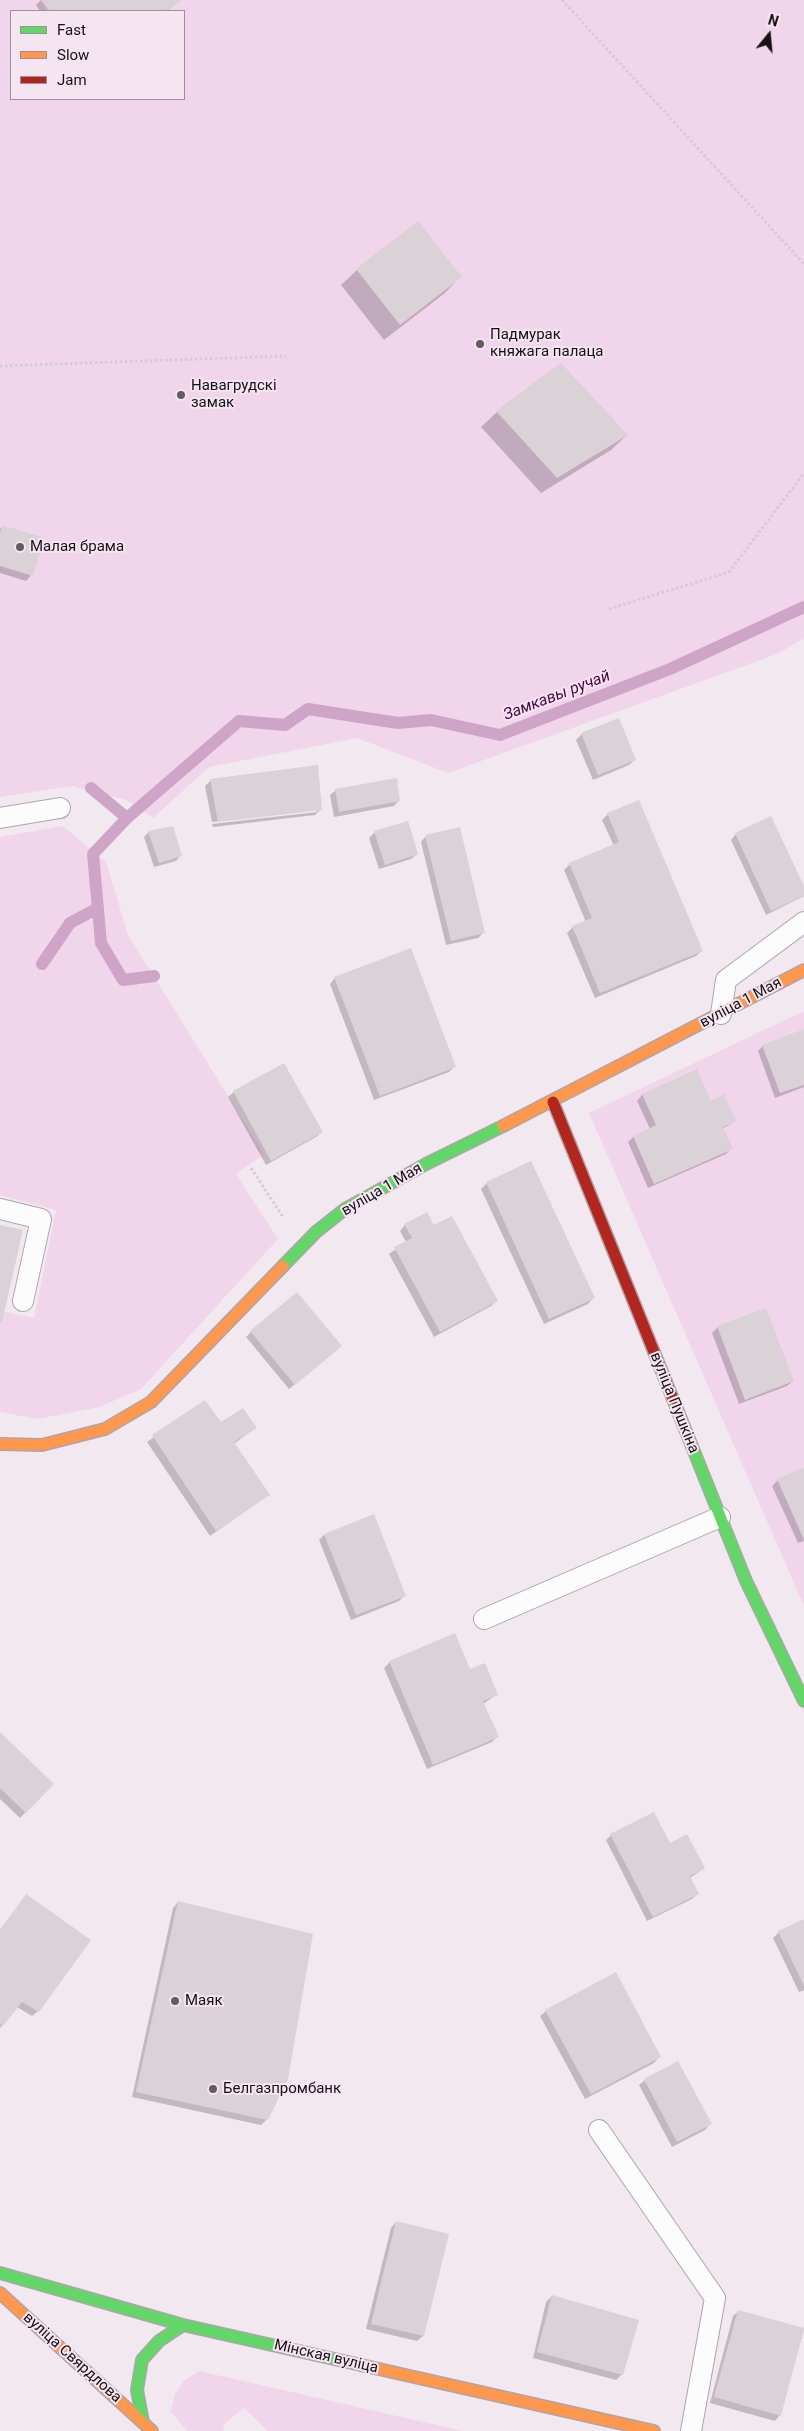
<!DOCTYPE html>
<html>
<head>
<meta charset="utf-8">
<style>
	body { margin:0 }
	#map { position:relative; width:804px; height:2431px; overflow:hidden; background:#f2e8ef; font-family:Roboto,sans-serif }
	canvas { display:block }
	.legend { position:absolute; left:10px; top:10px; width:175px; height:90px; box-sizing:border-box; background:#f5e5f1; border:1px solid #9c9099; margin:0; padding:6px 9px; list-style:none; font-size:15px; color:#161115 }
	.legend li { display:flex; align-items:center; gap:10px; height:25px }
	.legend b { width:25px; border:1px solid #9c9099 }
	.north { position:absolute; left:744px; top:10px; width:50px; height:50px; -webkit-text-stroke:4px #f5e5f1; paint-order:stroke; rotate:17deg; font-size:14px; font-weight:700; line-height:20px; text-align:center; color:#161115 }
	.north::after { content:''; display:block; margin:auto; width:18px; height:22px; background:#161115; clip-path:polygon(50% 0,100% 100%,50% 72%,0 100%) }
</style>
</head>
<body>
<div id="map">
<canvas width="804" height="2431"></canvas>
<ul class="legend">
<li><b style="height:6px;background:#63d668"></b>Fast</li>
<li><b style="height:6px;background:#ff974d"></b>Slow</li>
<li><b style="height:6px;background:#b3261e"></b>Jam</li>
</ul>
<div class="north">N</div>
</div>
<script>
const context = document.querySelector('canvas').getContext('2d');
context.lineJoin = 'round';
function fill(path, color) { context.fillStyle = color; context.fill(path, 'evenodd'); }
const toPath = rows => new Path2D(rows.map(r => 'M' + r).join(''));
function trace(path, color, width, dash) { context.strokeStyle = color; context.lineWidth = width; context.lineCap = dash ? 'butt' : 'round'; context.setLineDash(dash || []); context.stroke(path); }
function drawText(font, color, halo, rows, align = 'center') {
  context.font = font + ' Roboto,sans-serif'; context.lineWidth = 4; context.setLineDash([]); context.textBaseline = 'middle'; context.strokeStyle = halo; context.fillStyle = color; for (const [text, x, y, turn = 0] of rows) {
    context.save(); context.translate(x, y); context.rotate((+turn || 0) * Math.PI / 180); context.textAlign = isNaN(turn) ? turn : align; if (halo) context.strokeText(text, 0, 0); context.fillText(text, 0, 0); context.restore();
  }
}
fill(toPath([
	[0,0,804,0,804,638,777,654,448,773,357,738,209,767,153,818,126,800,72,786,0,797],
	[11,11,184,11,184,99,11,99],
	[63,826,106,862,128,935,264,1154,236,1174,278,1239,141,1389,99,1407,38,1419,0,1412,0,1311,34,1318,56,1210,0,1195,0,837],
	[804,1011,804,1606,589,1113],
	[199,2371,463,2431,268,2431,244,2408,224,2424,223,2431,187,2431,171,2412,175,2394,184,2381]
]), '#f1d5eb');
fill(toPath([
	[41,0,180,0,167,11,40,11,36,5],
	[357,270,460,277,445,293,384,340,341,285],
	[497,412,627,435,611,450,541,493,481,427],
	[3,526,31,575,26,581,0,573,0,529],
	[582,734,635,760,629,765,593,780,576,740],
	[210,781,321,809,315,815,213,827,212,824,317,812,317,809,212,822,205,786],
	[336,790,399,800,394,806,334,817,330,795],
	[608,814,701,951,696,956,595,998,567,933,573,927,586,922,564,870,569,865,614,846,602,820],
	[149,832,181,855,176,861,154,867,144,837],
	[375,832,417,854,411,859,379,869,369,838],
	[736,834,804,889,804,896,766,915,731,840],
	[426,836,483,933,478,938,446,945,421,842],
	[335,978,455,1066,449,1072,374,1100,330,984],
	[804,1031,804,1087,775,1098,758,1051,763,1046],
	[697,1071,710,1102,735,1121,722,1129,731,1149,726,1154,648,1188,628,1142,633,1137,650,1129,637,1101,642,1095],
	[234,1092,322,1132,316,1137,266,1165,228,1097],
	[531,1163,593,1298,588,1304,544,1324,481,1189,486,1184],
	[405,1225,434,1227,497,1301,491,1306,434,1337,389,1254,406,1242,400,1231],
	[718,1327,793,1381,787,1386,739,1404,712,1333],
	[251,1332,335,1351,289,1389,246,1337],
	[205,1401,220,1424,255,1428,234,1444,268,1495,210,1536,147,1442],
	[804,1469,804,1541,798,1543,772,1486,778,1480],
	[324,1535,405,1595,399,1601,351,1620,319,1540],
	[390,1662,470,1671,496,1695,483,1704,497,1737,492,1742,427,1769,384,1668],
	[0,1734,53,1784,20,1818,0,1799],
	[611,1835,669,1845,704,1868,690,1878,698,1893,692,1899,647,1921,606,1840],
	[26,1896,38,2011,32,2016,17,2007,0,2028,0,1930],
	[178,1902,267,2119,261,2125,132,2097,173,1908],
	[804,1920,804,1990,799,1992,773,1938,779,1932],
	[546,2011,659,2057,654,2063,585,2099,540,2016],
	[645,2080,710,2124,705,2130,672,2147,639,2085],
	[396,2222,423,2336,417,2341,366,2329,391,2228],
	[552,2296,622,2374,616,2380,533,2358,546,2302],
	[739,2311,804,2329,780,2415,775,2421,710,2403,733,2316]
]), '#0003');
trace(toPath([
	[91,788,127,818,239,721,285,725,308,709,398,723,431,720,500,735,670,669,804,607],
	[127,818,93,854,101,943,123,980,154,976],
	[42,964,70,923,98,908]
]), '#cea5c6', 12);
fill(toPath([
	[41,0,182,0,166,11,49,11],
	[418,221,462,277,400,325,356,269],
	[561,363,628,435,557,478,496,411],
	[2,525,44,538,33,576,0,566,0,533],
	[619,718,636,760,598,775,581,733],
	[318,765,322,810,218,822,210,779],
	[397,778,400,801,339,812,335,789],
	[639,800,703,951,600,993,572,926,592,918,569,863,619,842,607,813],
	[771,816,804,886,804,896,771,911,735,833],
	[408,821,418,854,385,865,374,831],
	[173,826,182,856,159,863,148,831],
	[460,827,485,933,451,941,425,835],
	[411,948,456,1067,380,1096,334,977],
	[804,1029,804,1085,780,1093,762,1045],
	[284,1063,323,1132,271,1161,233,1091],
	[697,1069,711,1101,724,1094,736,1121,723,1127,733,1149,654,1184,633,1136,656,1125,642,1094],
	[531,1161,595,1298,549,1319,486,1182],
	[427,1212,434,1225,452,1216,498,1301,440,1332,394,1247,412,1238,404,1224],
	[0,1225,23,1230,2,1322,0,1322],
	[297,1292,342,1346,295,1385,250,1331],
	[766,1308,794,1381,745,1400,717,1326],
	[205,1400,221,1422,243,1408,257,1428,234,1442,270,1495,216,1531,152,1435],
	[804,1467,804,1540,777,1479],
	[374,1514,406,1596,356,1615,324,1534],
	[455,1633,470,1669,485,1663,498,1695,483,1701,499,1737,433,1765,389,1661],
	[0,1732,54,1784,26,1813,0,1788],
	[654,1812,670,1843,687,1834,705,1868,690,1876,699,1894,653,1917,610,1834],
	[26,1894,91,1940,39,2012,22,2002,3,2026,0,2024,0,1930],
	[178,1901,313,1934,288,2079,268,2120,136,2092],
	[804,1919,804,1986,778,1931],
	[616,1972,661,2057,591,2094,545,2010],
	[678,2061,712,2124,677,2142,644,2079],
	[396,2221,449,2234,424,2336,371,2324],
	[552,2295,639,2320,623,2375,537,2352],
	[738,2310,804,2328,781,2416,714,2397]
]), '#dad2d7');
const lane = toPath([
	[0,818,60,808],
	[721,1014,726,980,804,922],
	[0,1209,41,1219,23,1301],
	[484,1619,720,1517],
	[599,2130,715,2298,691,2431]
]);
const fast = toPath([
	[283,1266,316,1232,345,1209,426,1164,503,1126],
	[673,1399,746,1581,804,1701],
	[0,2273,183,2325,361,2365],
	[143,2422,137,2390,142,2360,159,2341,183,2325]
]);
const slow = toPath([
	[503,1126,804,970],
	[0,1444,42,1445,105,1429,151,1402,283,1266],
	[0,2293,152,2431],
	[361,2365,654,2431]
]);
const jam = toPath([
	[553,1102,673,1399]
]);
trace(lane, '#ada5ab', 22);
trace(fast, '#ada5ab', 14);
trace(slow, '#ada5ab', 14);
trace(jam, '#ada5ab', 14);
trace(toPath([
	[562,0,804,264],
	[0,366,286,356],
	[609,609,729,572,804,473],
	[251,1168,283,1217]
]), '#d2ced0', 3, [2.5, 2.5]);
trace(lane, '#fdfcfd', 20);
trace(fast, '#63d668', 11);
trace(slow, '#ff974d', 11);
trace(jam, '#b3261e', 11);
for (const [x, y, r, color] of [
	[480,344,5,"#635c61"],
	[181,395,5,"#635c61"],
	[20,547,5,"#635c61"],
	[175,2001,5,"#635c61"],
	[213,2089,5,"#635c61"]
]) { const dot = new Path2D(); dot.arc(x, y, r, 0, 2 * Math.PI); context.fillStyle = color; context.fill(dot); trace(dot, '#f5e5f1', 2); }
drawText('15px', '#161115', '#f5e5f1', [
	["Падмурак",490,335],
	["княжага палаца",490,352],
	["Навагрудскі",191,386],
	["замак",191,403],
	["Малая брама",30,547],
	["Маяк",185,2001],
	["Белгазпромбанк",223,2089]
], 'left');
drawText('15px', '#161115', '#f5e5f1', [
	["вуліца 1 Мая",741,1003,-28],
	["вуліца 1 Мая",382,1190,-30],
	["вуліца Пушкіна",674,1403,68],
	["Мінская вуліца",326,2357,13],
	["вуліца Свярдлова",72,2358,42]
]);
drawText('italic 16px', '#4b0744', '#f5e5f1', [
	["Замкавы ручай",557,696,-21]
]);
</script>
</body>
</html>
